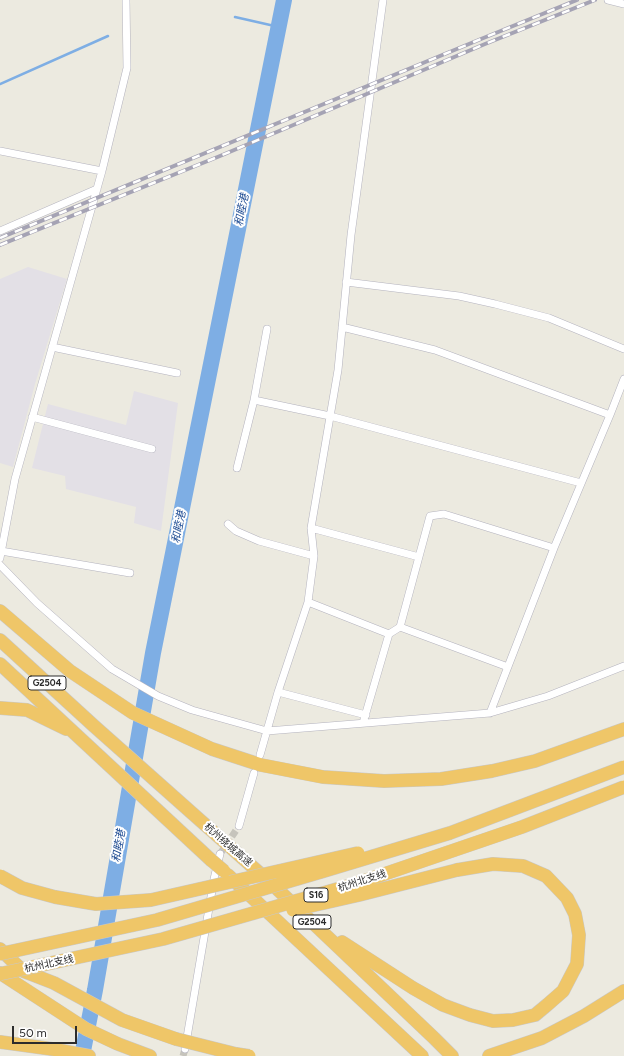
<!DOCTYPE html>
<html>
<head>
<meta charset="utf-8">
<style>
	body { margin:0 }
	#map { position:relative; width:624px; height:1056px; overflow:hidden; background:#eceae0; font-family:Figtree,sans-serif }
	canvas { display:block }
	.scale { position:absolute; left:12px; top:1026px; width:65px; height:18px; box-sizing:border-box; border:2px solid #2c2c2c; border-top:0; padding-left:5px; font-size:12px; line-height:14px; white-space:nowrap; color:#2c2c2c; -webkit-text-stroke:3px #fff; paint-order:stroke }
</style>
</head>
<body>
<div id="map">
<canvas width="624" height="1056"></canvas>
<div class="scale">50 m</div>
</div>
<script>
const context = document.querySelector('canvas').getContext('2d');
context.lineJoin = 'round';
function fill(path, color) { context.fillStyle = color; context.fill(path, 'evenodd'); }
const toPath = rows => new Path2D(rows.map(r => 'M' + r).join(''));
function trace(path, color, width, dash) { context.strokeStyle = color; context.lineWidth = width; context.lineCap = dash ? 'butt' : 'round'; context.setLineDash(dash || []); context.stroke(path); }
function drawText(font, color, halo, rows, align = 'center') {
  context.font = font + ' Figtree,"Noto Sans SC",sans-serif'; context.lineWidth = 4; context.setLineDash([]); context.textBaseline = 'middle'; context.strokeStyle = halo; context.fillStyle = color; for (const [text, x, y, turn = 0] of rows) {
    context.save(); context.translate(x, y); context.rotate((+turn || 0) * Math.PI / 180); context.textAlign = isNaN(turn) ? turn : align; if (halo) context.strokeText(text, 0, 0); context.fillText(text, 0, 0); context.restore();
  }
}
fill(toPath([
	[28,267,67,279,35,384,13,467,0,463,0,279],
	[134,391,178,403,161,531,134,523,136,507,66,489,65,476,32,468,48,404,126,425]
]), '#e3e0e6');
trace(toPath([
	[235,17,279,27],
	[0,84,108,36]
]), '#7eaee4', 2.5);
trace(toPath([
	[82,1056,95,990,153,653,284,0]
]), '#7eaee4', 16);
trace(toPath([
	[220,854,239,826],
	[183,1056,185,1049]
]), '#c6c4bc', 7, [7, 3.5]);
const street = toPath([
	[608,0,624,4],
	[0,151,102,171],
	[0,231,97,189],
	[346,282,459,296,495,304,549,318,624,349],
	[342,327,435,350,610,415],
	[267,329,254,400,330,416,581,483],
	[52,347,177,373],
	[32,417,152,449],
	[237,468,254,400],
	[228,524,236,531,259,541,314,556],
	[311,528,419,557],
	[1,551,130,573],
	[0,558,15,479,102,171,127,68,126,0],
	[0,565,37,603,112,669,158,696,192,710,267,731,490,713,548,696,624,666],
	[308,602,389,634],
	[400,627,508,667],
	[278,692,366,715],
	[490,713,554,548,610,415,624,379],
	[363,723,389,634,400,627,430,516,444,514,554,548],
	[260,755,278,692,308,602,314,556,311,528,338,370,351,235,383,0],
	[239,826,254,773],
	[185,1049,214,879,220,854]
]);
const highway = toPath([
	[0,611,70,671,133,713,212,749,261,765,323,777,384,781,441,779,492,771,535,761,624,729],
	[0,640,94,726,273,885,434,1038,452,1056],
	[0,664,211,860],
	[0,708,27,710,66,729],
	[228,875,422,1056],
	[342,942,413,988,443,1005,470,1015,493,1021,513,1020,535,1015,547,1005,563,991,577,964,579,935,575,914,567,898,546,876,523,866,493,864,457,870],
	[0,949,23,971,54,983,122,1020,176,1039],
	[0,973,86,1029,118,1044,150,1056],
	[0,1042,52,1049,89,1056],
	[489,1056,542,1038,584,1016,624,991]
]);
trace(street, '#b4b3be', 8);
trace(highway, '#c8c8c8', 14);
trace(street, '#fff', 7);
trace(highway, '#efc668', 13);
const rail = toPath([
	[0,238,481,39,577,0],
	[0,245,220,156,485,44,595,0]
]);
trace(rail, '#a5a3b4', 4);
trace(rail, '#fff', 2.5, [8]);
const highwayBridge = toPath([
	[211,860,224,871],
	[0,876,22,888,55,897,96,904,151,900,358,853],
	[293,910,359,895,457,870],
	[0,954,157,920,324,871,450,833,624,767],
	[0,974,163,939,355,884,522,827,624,787],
	[176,1039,236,1054,249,1056]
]);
trace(highwayBridge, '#c8c8c8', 14, []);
trace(highwayBridge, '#efc668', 13);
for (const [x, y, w] of [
	[47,683,38],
	[316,895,24],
	[312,922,38]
]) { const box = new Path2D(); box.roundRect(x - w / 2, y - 7, w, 14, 3); context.fillStyle = '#fff'; context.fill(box); trace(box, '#2c2c2c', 1); }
drawText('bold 9px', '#2c2c2c', null, [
	["G2504",47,683],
	["S16",316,895],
	["G2504",312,922]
]);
drawText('10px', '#2c2c2c', '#fff', [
	["杭州绕城高速",228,845,41],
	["杭州北支线",362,881,-18],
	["杭州北支线",49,964,-12]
]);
drawText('italic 11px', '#1b4991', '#fff', [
	["和睦港",242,210,-79],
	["和睦港",179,527,-79],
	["和睦港",119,846,-80]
]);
</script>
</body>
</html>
